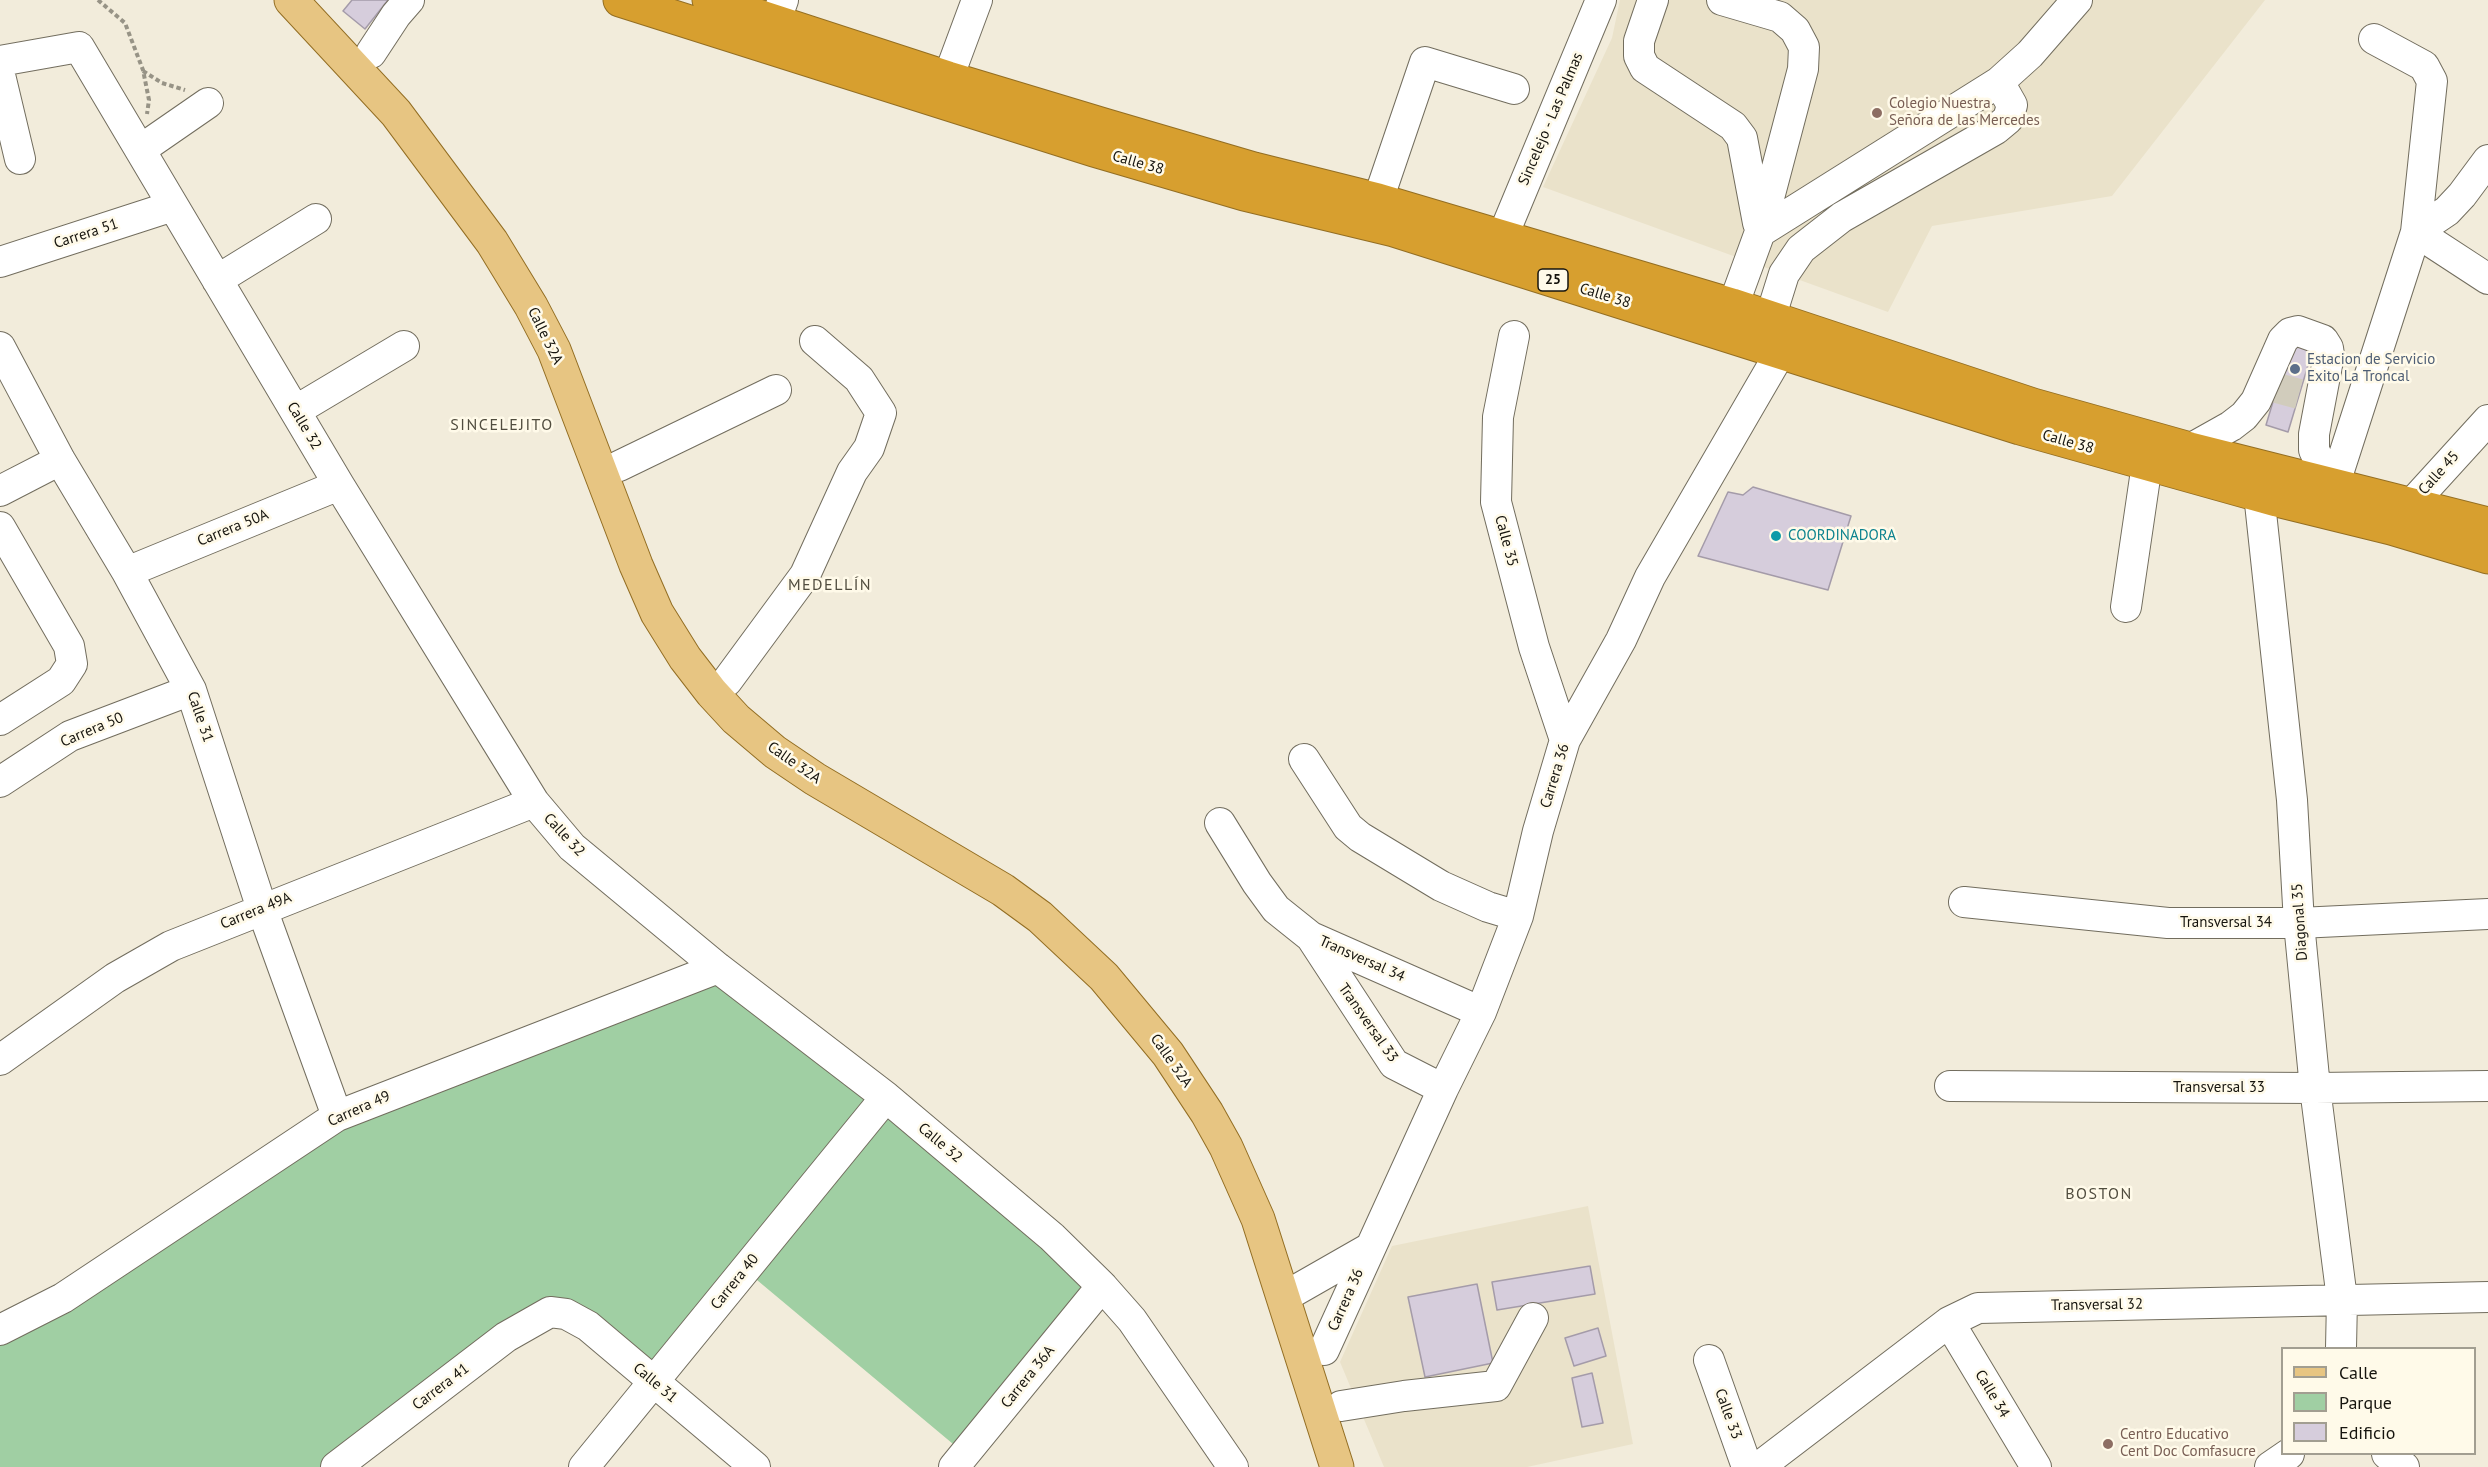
<!DOCTYPE html>
<html>
<head>
<meta charset="utf-8">
<style>
	body { margin:0 }
	#map { position:relative; width:2488px; height:1467px; overflow:hidden; background:#f2ecdb; font-family:"PT Sans",sans-serif }
	canvas { display:block }
	.legend { position:absolute; left:2281px; top:1347px; width:195px; height:108px; box-sizing:border-box; background:#fffae9; border:2px solid #a29e91; margin:0; padding:8px 10px; list-style:none; font-size:18px; color:#16140e }
	.legend li { display:flex; align-items:center; gap:12px; height:30px }
	.legend b { width:30px; border:2px solid #a29e91 }
</style>
</head>
<body>
<div id="map">
<canvas width="2488" height="1467"></canvas>
<ul class="legend">
<li><b style="height:8px;background:#e7c582"></b>Calle</li>
<li><b style="height:16px;background:#a0cfa3"></b>Parque</li>
<li><b style="height:16px;background:#d6cddc"></b>Edificio</li>
</ul>
</div>
<script>
const context = document.querySelector('canvas').getContext('2d');
context.lineJoin = 'round';
function fill(path, color) { context.fillStyle = color; context.fill(path, 'evenodd'); }
const toPath = rows => new Path2D(rows.map(r => 'M' + r).join(''));
function trace(path, color, width, dash) { context.strokeStyle = color; context.lineWidth = width; context.lineCap = dash ? 'butt' : 'round'; context.setLineDash(dash || []); context.stroke(path); }
function drawText(font, color, halo, rows, align = 'center') {
  context.font = font + ' "PT Sans",sans-serif'; context.lineWidth = 5; context.setLineDash([]); context.textBaseline = 'middle'; context.strokeStyle = halo; context.fillStyle = color; for (const [text, x, y, turn = 0] of rows) {
    context.save(); context.translate(x, y); context.rotate((+turn || 0) * Math.PI / 180); context.textAlign = isNaN(turn) ? turn : align; if (halo) context.strokeText(text, 0, 0); context.fillText(text, 0, 0); context.restore();
  }
}
fill(toPath([
	[1620,0,2265,0,2112,196,1932,226,1888,312,1543,187,1612,38],
	[1588,1206,1633,1444,1527,1467,1384,1467,1340,1362,1392,1246]
]), '#eae2ca');
fill(toPath([
	[718,968,1102,1286,965,1454,745,1270,653,1382,566,1314,336,1467,0,1467,0,1328,337,1116]
]), '#a0cfa3');
const building = toPath([
	[352,0,388,0,365,29,343,11,352,0],
	[2291,342,2313,349,2288,432,2266,425,2291,342],
	[1753,487,1851,516,1828,590,1698,556,1728,492,1743,495,1753,487],
	[1590,1266,1595,1294,1497,1310,1492,1282,1590,1266],
	[1477,1284,1493,1363,1425,1377,1408,1297,1477,1284],
	[1598,1328,1606,1356,1574,1366,1565,1338,1598,1328],
	[1592,1373,1603,1423,1582,1427,1572,1378,1592,1373]
]);
fill(building, '#d6cddc');
trace(building, '#a49ba9', 1.5);
trace(toPath([
	[2277,388,2299,394]
]), '#d1ccbc', 30, [30, 15]);
const minor = toPath([
	[1653,0,1639,41,1639,56,1645,68,1733,126,1742,138,1758,223],
	[1722,0,1780,17,1795,30,1804,47,1803,69,1760,232,1725,328],
	[775,22,783,0],
	[371,53,396,15,409,0],
	[0,61,79,47,339,485,534,802,572,847,718,968,886,1097,1052,1237,1102,1286,1132,1320,1233,1467],
	[0,75,20,159],
	[948,78,977,0],
	[140,150,208,103],
	[1378,200,1425,62,1514,89],
	[1760,232,1999,82,2030,54,2077,0],
	[2416,232,2447,211,2462,195,2488,160],
	[2416,232,2488,279],
	[1502,238,1601,0],
	[0,262,173,206],
	[217,280,316,219],
	[1514,336,1498,417,1496,502,1534,647,1565,740],
	[1763,341,1784,274,1801,249,1842,217,1996,129,2008,119,2012,105,1999,82],
	[0,347,60,460,127,572,191,690,262,909,337,1116],
	[295,411,404,346],
	[2190,449,2231,426,2244,416,2256,401,2283,340,2290,333,2298,331,2323,340,2328,348,2329,355,2314,434,2314,450,2330,484],
	[619,466,776,390],
	[2334,486,2416,232,2432,81,2424,66,2374,39],
	[0,491,60,460],
	[2259,494,2292,800,2299,923,2315,1088,2342,1299,2341,1348],
	[2396,521,2488,420],
	[127,572,339,485],
	[2126,607,2147,464],
	[727,681,805,575,852,472,869,448,881,413,859,379,815,341],
	[0,720,61,681,72,664,69,646,0,527],
	[1304,759,1348,827,1360,837,1441,886,1488,907,1518,916],
	[0,782,70,736,191,690],
	[1220,823,1257,883,1276,909,1311,937,1481,1012],
	[1964,902,2168,923,2299,923,2488,914],
	[1311,937,1394,1064,1443,1089],
	[0,1060,115,978,171,946,534,802],
	[1950,1086,2315,1088,2488,1086],
	[1284,1297,1368,1249],
	[1949,1322,2036,1467],
	[0,1330,63,1298,337,1116,718,968],
	[1324,1350,1443,1089,1481,1012,1518,916,1538,831,1565,740,1621,640,1650,577,1780,353,1789,331],
	[1709,1360,1747,1467],
	[1341,1406,1404,1396,1496,1386,1533,1318],
	[2387,1454,2404,1467],
	[336,1467,506,1337,550,1312,566,1314,588,1326,755,1467],
	[584,1467,886,1097],
	[954,1467,1102,1286],
	[1759,1467,1949,1322,1978,1308,2488,1297],
	[2270,1467,2289,1454]
]);
const major = toPath([
	[291,0,396,113,492,242,531,306,554,350,636,565,657,613,685,658,712,693,736,719,775,752,815,779,1003,890,1040,917,1104,977,1168,1054,1207,1113,1226,1147,1258,1219,1337,1467]
]);
const highway = toPath([
	[620,0,1094,150,1244,194,1394,230,2020,428,2277,500,2391,528,2488,557],
	[709,0,948,78,1104,125,1254,169,1378,200,1732,305,2033,405,2190,449,2488,524]
]);
trace(minor, '#726d5e', 32);
trace(major, '#936e23', 35);
trace(highway, '#936e23', 35);
trace(toPath([
	[98,0,125,23,143,70,149,100,147,114],
	[143,71,162,83,185,90]
]), '#979386', 4, [4.5, 3]);
trace(minor, '#fff', 30);
trace(major, '#e7c582', 33);
trace(highway, '#d79f2f', 33);
for (const [x, y, r, color] of [
	[1877,113,6,"#8d6e63"],
	[2295,369,6,"#5c6f8a"],
	[1776,536,6,"#0f9aa8"],
	[2108,1444,6,"#8d6e63"]
]) { const dot = new Path2D(); dot.arc(x, y, r, 0, 2 * Math.PI); context.fillStyle = color; context.fill(dot); trace(dot, '#fffae9', 2); }
for (const [x, y, w] of [
	[1553,280,30]
]) { const box = new Path2D(); box.roundRect(x - w / 2, y - 11, w, 22, 4.5); context.fillStyle = '#fffae9'; context.fill(box); trace(box, '#16140e', 1.5); }
drawText('bold 14px', '#16140e', null, [
	["25",1553,280]
]);
drawText('15px', '#785e54', '#fffae9', [
	["Colegio Nuestra",1889,104],
	["Señora de las Mercedes",1889,121],
	["Centro Educativo",2120,1435],
	["Cent Doc Comfasucre",2120,1452]
], 'left');
drawText('15px', '#16140e', '#fffae9', [
	["Sincelejo - Las Palmas",1551,119,-67],
	["Calle 38",1138,163,16],
	["Carrera 51",86,234,-18],
	["Calle 38",1605,296,17],
	["Calle 32A",545,336,64],
	["Calle 32",304,426,59],
	["Calle 38",2068,442,16],
	["Calle 45",2439,473,-48],
	["Carrera 50A",233,528,-22],
	["Calle 35",1506,541,75],
	["Calle 31",200,717,71],
	["Carrera 50",92,730,-23],
	["Calle 32A",794,763,35],
	["Carrera 36",1555,776,-73],
	["Calle 32",564,835,47],
	["Carrera 49A",256,911,-22],
	["Diagonal 35",2300,922,-94],
	["Transversal 34",2226,923],
	["Transversal 34",1362,959,24],
	["Transversal 33",1368,1023,55],
	["Calle 32A",1171,1061,55],
	["Transversal 33",2219,1088],
	["Carrera 49",359,1109,-24],
	["Calle 32",940,1143,40],
	["Carrera 40",735,1282,-51],
	["Carrera 36",1346,1300,-66],
	["Transversal 32",2097,1305,-1],
	["Carrera 36A",1028,1377,-51],
	["Calle 31",655,1383,40],
	["Carrera 41",441,1387,-37],
	["Calle 34",1992,1394,59],
	["Calle 33",1728,1414,70]
]);
drawText('15px', '#4e5e75', '#fffae9', [
	["Estacion de Servicio",2307,360],
	["Exito La Troncal",2307,377]
], 'left');
drawText('15px', '#0d838f', '#fffae9', [
	["COORDINADORA",1788,536]
], 'left');
context.letterSpacing = '1.5px';
drawText('16px', '#514d3f', '#fffae9', [
	["SINCELEJITO",502,425],
	["MEDELLÍN",830,585],
	["BOSTON",2099,1194]
]);
context.letterSpacing = '0px';
</script>
</body>
</html>
